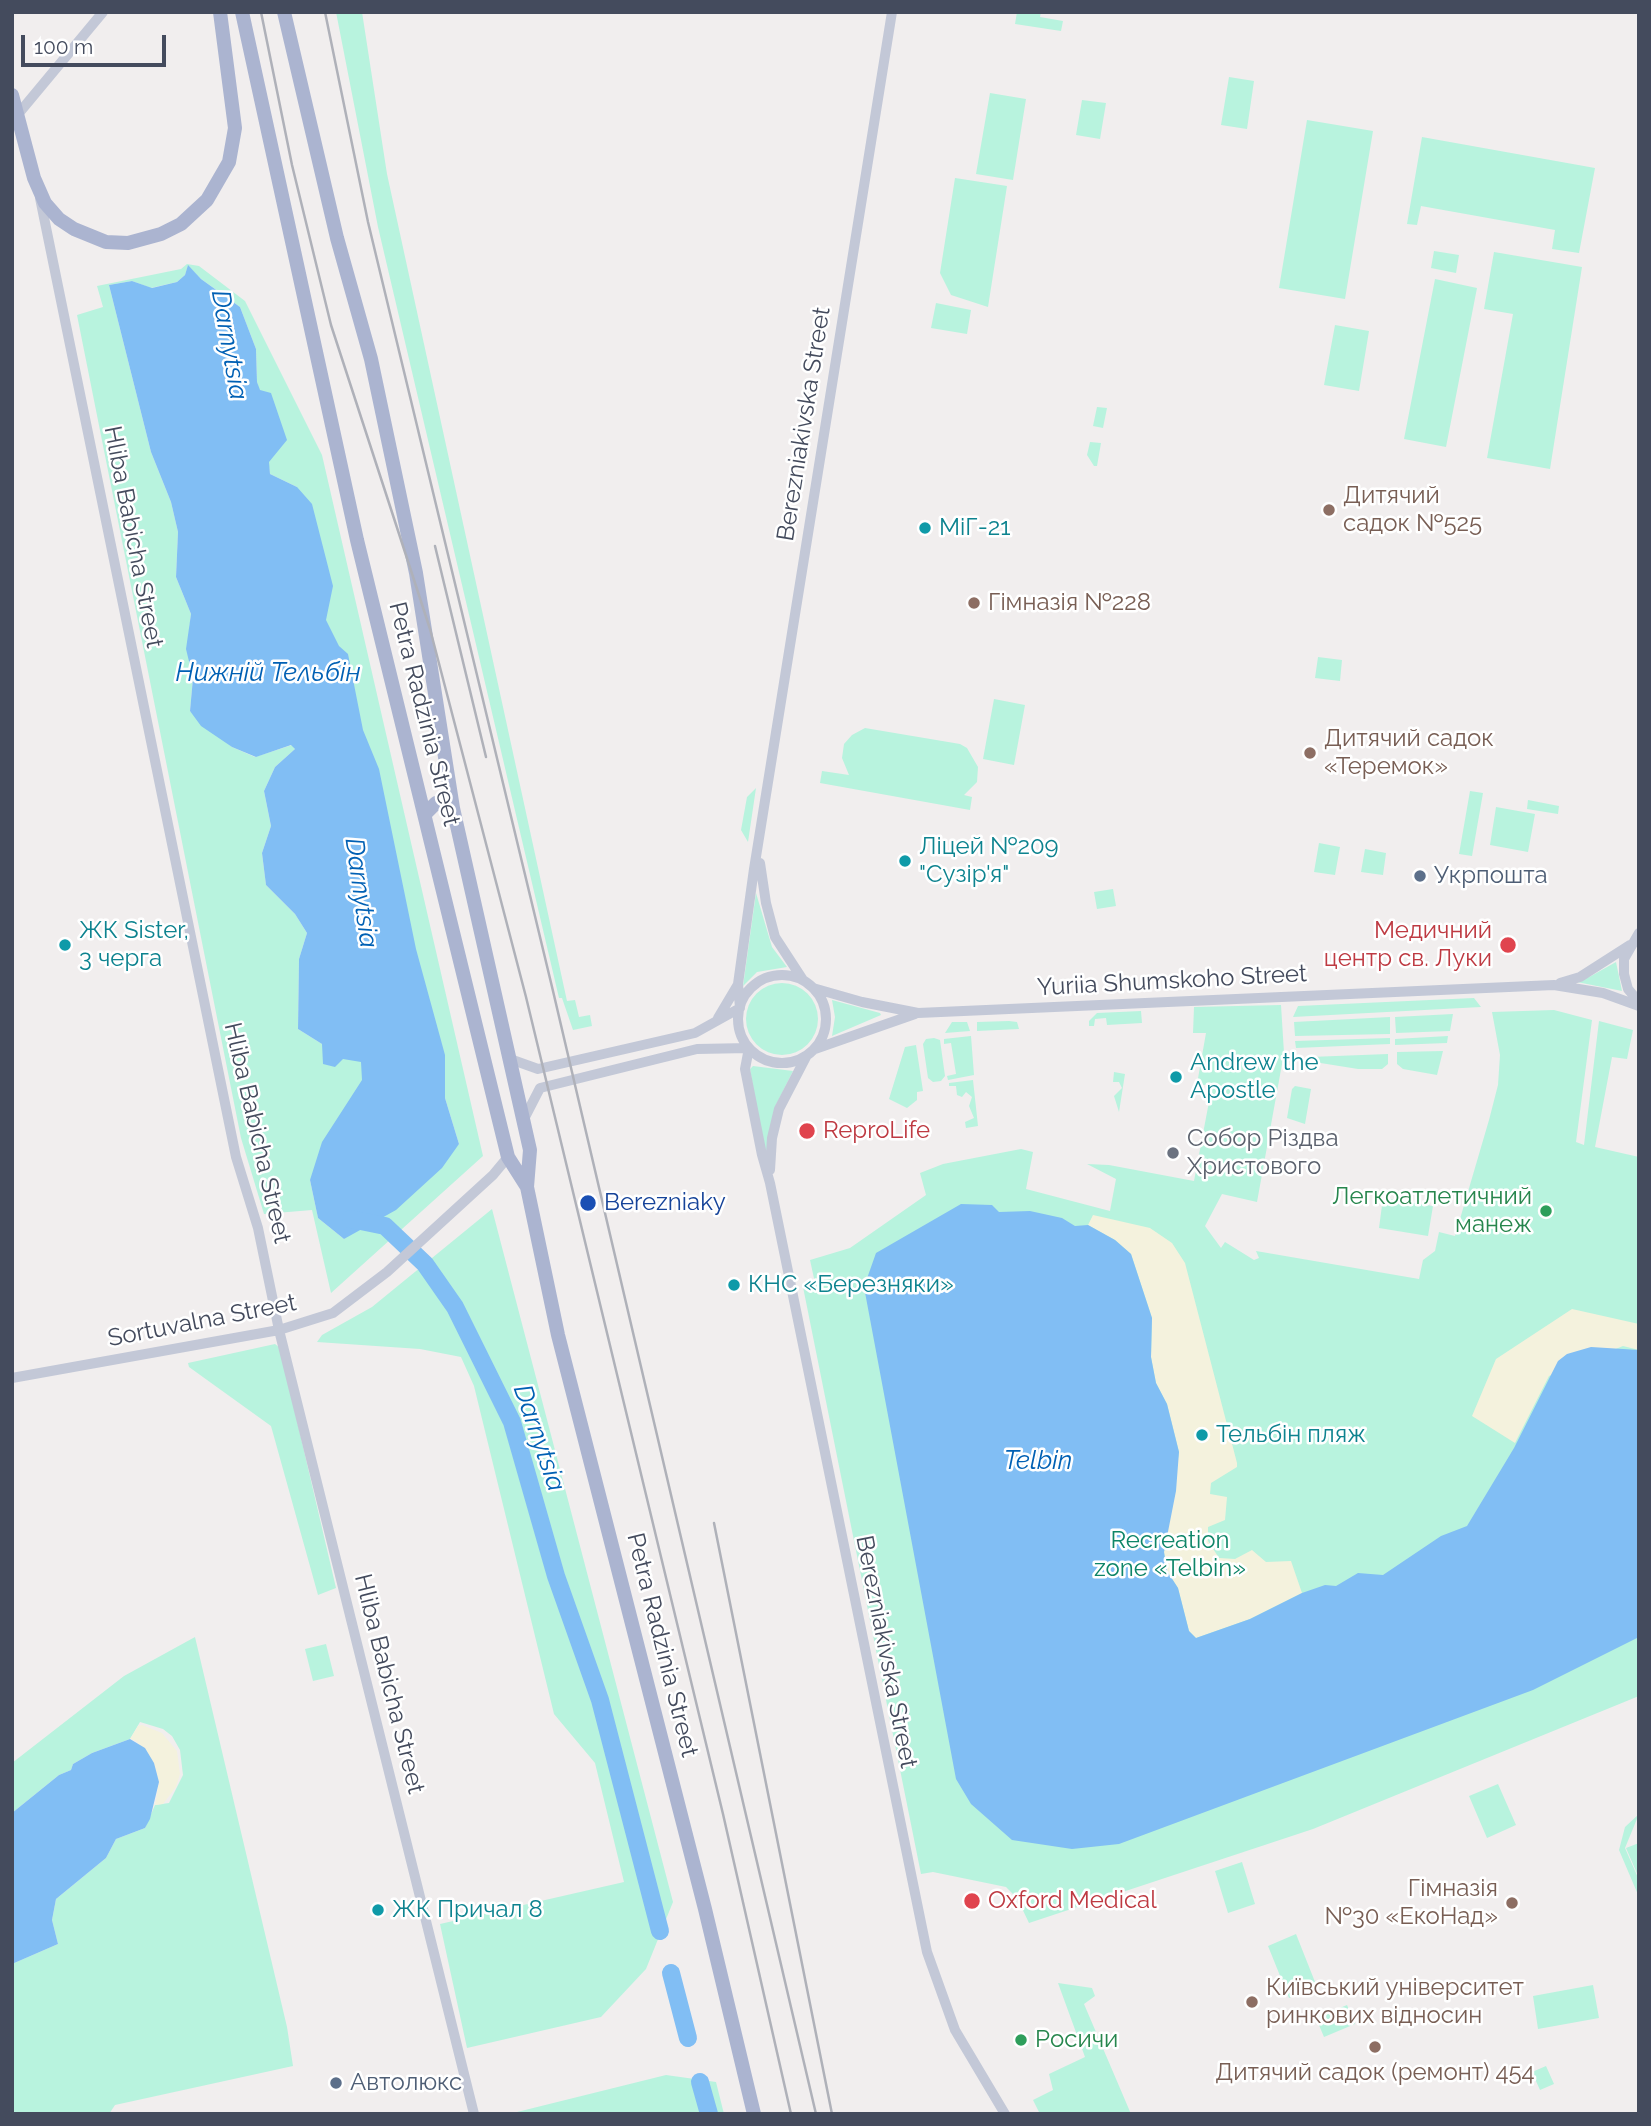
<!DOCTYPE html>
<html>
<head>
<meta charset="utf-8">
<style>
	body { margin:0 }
	#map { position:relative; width:1651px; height:2126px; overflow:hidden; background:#f1eeee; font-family:Raleway,sans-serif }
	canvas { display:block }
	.frame { position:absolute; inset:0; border:14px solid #444b5d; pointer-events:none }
	.scale { position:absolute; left:21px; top:35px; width:145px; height:32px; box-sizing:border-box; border:4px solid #444b5d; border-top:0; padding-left:9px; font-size:21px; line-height:24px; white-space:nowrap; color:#444b5d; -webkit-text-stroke:5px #fff; paint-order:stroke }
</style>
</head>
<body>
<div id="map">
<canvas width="1651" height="2126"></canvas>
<div class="frame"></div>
<div class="scale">100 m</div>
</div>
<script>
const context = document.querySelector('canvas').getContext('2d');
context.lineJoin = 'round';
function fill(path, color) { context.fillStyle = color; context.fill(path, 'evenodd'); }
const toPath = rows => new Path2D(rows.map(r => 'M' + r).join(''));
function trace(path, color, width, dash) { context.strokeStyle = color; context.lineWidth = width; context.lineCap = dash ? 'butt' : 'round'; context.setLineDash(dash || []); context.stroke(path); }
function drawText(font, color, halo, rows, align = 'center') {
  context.font = font + ' Raleway,sans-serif'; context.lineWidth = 5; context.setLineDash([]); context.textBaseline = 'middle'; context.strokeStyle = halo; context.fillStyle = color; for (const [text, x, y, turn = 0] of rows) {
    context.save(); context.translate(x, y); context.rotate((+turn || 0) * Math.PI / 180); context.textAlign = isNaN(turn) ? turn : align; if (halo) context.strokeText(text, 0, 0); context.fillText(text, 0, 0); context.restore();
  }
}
fill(toPath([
	[336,12,362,12,387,174,567,1001,575,1000,579,1017,590,1015,592,1026,573,1030,562,998,559,998,378,227],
	[1017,12,1041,12,1040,17,1063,21,1061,31,1015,24],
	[1229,77,1254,81,1247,129,1221,125],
	[990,93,1026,99,1013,180,976,174],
	[1082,100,1106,103,1100,139,1076,135],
	[1307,120,1373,131,1345,299,1279,288],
	[1422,137,1595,168,1579,253,1552,249,1555,230,1421,206,1417,225,1407,224],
	[955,178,1007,186,988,307,951,295,940,273],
	[1434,251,1459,255,1456,273,1431,268],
	[1494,252,1582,267,1550,469,1487,458,1513,314,1484,309],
	[187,264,199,266,245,301,322,455,483,1156,331,1293,312,1210,264,1214,241,1138,77,315,103,307,97,286,181,269],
	[188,266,201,279,240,307,256,349,257,382,270,474,297,487,322,723,322,1044,298,1029,299,959,307,933,295,914,266,885,262,853,271,826,264,791,275,767,295,749,292,745,255,757,232,747,190,711,193,678,187,649,191,614,176,577,178,532,171,502,151,452,109,285,132,281,151,288,177,282,185,275],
	[445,1060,445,1098,459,1144,344,1239,318,1218,310,1180],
	[1435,279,1477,288,1446,447,1404,439],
	[936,303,971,310,967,334,931,328],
	[1335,325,1369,331,1359,391,1324,385],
	[1097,407,1107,408,1103,428,1093,426],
	[1090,442,1101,443,1097,466,1094,466,1087,455],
	[1318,657,1342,660,1340,681,1315,678],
	[994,699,1025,705,1014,765,983,759],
	[865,728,960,744,967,748,978,767,977,782,964,795,972,797,970,810,820,783,822,771,849,775,842,758,844,744,852,735],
	[756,788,748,842,741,830,747,797],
	[1470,791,1483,793,1472,856,1459,854],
	[1528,800,1559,806,1558,814,1527,809],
	[1496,807,1535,814,1528,852,1490,845],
	[1319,843,1340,847,1335,875,1314,872],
	[1365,849,1386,853,1383,875,1361,872],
	[1113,889,1116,906,1097,909,1094,892],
	[756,893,772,947,787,967,757,972,743,986],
	[1616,962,1622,991,1577,982,1591,976],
	'746 1019a36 36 0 1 1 72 0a36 36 0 1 1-72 0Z',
	[1474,998,1481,1007,1293,1017,1298,1006],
	[832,1000,880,1013,881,1015,832,1036,835,1017],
	[1281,1005,1284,1053,1257,1202,1222,1194,1205,1226,1221,1248,1225,1242,1254,1260,1259,1258,1256,1251,1419,1279,1423,1260,1435,1251,1439,1232,1455,1236,1489,1120,1498,1085,1500,1055,1492,1012,1554,1010,1592,1020,1576,1142,1584,1145,1599,1021,1633,1030,1627,1059,1612,1057,1595,1147,1639,1157,1639,1696,1313,1829,1029,1923,1017,1898,1006,1887,933,1872,921,1874,803,1287,815,1283,810,1260,850,1248,926,1195,920,1173,943,1164,1021,1149,1033,1152,1026,1189,1110,1211,1116,1179,1087,1164,1109,1165,1194,1181,1212,1086,1197,1084,1206,1033,1193,1033,1194,1007],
	[1141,1011,1142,1023,1107,1025,1106,1018,1095,1019,1094,1026,1089,1026,1089,1021,1097,1013],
	[1453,1014,1450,1031,1396,1033,1395,1017],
	[1390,1017,1390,1034,1295,1036,1294,1022],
	[1009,1021,1017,1022,1019,1029,977,1031,977,1022],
	[952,1022,967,1022,970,1031,945,1033],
	[971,1036,974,1075,948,1080,947,1076,956,1074,951,1043,944,1044,944,1039],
	[1448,1036,1447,1043,1395,1045,1395,1039],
	[934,1038,940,1040,945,1076,941,1081,933,1082,928,1078,923,1044,926,1039],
	[1390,1038,1390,1044,1296,1048,1295,1041],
	[916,1045,923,1091,917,1092,917,1100,907,1108,889,1099,905,1047],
	[1443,1051,1437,1075,1403,1069,1397,1064,1397,1052],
	[1388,1054,1388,1064,1382,1069,1358,1069,1308,1061,1310,1057],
	[753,1066,793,1071,776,1105,767,1150,764,1150,750,1069],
	[1114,1072,1125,1074,1119,1112,1114,1096,1122,1088,1119,1082,1113,1082],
	[973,1080,978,1126,966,1128,965,1122,974,1118,969,1106,972,1097,966,1092,962,1097,957,1095,956,1086,949,1086,949,1083],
	[1295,1086,1311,1089,1305,1124,1287,1118,1292,1089],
	[1383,1198,1433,1206,1428,1236,1379,1228],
	[492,1209,673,1902,646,1969,601,2017,467,2048,440,1924,624,1882,595,1763,554,1714,474,1386,461,1357,420,1349,317,1342,322,1335,372,1307],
	[275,1344,280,1348,336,1588,318,1595,271,1426,189,1367,188,1363],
	[195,1637,287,2027,293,2066,115,2105,109,2114,12,2114,12,1964,58,1944,52,1920,56,1899,106,1858,116,1839,145,1828,155,1805,169,1803,183,1775,180,1750,172,1736,163,1729,140,1722,130,1739,92,1753,73,1764,71,1770,59,1775,12,1813,12,1763,124,1676],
	[326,1644,334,1676,313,1681,305,1649],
	[1498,1784,1516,1825,1487,1838,1469,1796],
	[1639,1814,1625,1848,1639,1880,1639,1897,1619,1850,1625,1827],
	[1639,1843,1639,1878,1626,1848],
	[1242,1862,1255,1904,1228,1913,1215,1871],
	[1296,1934,1317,1987,1289,1998,1268,1946],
	[1058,1983,1092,1988,1095,1996,1084,2004,1131,2114,1040,2114,1033,2100,1053,2090,1049,2074,1085,2057],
	[1593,1985,1599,2018,1538,2029,1533,1996],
	[1347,2005,1355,2024,1324,2037,1316,2018],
	[1546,2066,1554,2084,1540,2090,1532,2072],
	[666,2075,716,2082,724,2114,509,2114]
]), '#b8f3de');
fill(toPath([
	[1093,1215,1150,1228,1172,1243,1185,1263,1237,1463,1237,1467,1211,1483,1210,1494,1227,1497,1225,1520,1208,1527,1208,1541,1219,1558,1235,1559,1252,1550,1266,1562,1291,1561,1302,1593,1250,1619,1196,1638,1189,1631,1178,1588,1167,1571,1164,1552,1179,1452,1167,1404,1156,1383,1151,1357,1152,1318,1131,1254,1115,1240,1088,1225],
	[1572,1309,1639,1324,1639,1350,1623,1346,1549,1376,1515,1443,1472,1416,1496,1359],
	[142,1725,162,1733,177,1751,180,1774,176,1787,163,1804,155,1805,159,1782,154,1763,136,1741,130,1739,138,1726]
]), '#f4f2dd');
fill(toPath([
	[188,265,201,279,240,307,256,349,257,382,260,390,271,393,287,440,269,462,270,474,297,487,312,504,333,586,326,620,339,646,348,654,363,730,379,769,416,949,445,1055,445,1098,459,1144,442,1168,396,1210,344,1239,318,1218,310,1180,322,1142,362,1080,361,1062,343,1059,335,1067,323,1064,322,1044,298,1029,299,959,307,933,295,914,266,885,262,853,271,826,264,791,275,767,295,749,291,745,256,757,232,747,201,726,190,711,193,678,186,649,191,614,176,577,178,532,171,502,151,452,109,285,132,281,152,288,177,282,185,275],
	[961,1204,992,1205,999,1212,1030,1211,1062,1218,1075,1226,1088,1225,1115,1240,1131,1254,1152,1318,1151,1357,1156,1383,1167,1404,1179,1452,1176,1491,1164,1552,1167,1571,1178,1588,1189,1631,1196,1638,1250,1619,1302,1593,1325,1585,1336,1586,1358,1573,1383,1575,1441,1536,1467,1526,1514,1448,1558,1361,1567,1354,1591,1347,1639,1350,1639,1637,1533,1690,1119,1844,1072,1849,1012,1840,971,1804,956,1779,864,1287,876,1253],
	[130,1739,145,1748,154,1763,159,1782,150,1819,145,1828,116,1839,106,1858,56,1899,52,1920,58,1944,12,1964,12,1813,59,1775,71,1770,73,1764,92,1753]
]), '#81bef4');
trace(toPath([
	[351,1219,385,1226,425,1264,455,1307,512,1422,556,1576,600,1700,660,1931],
	[671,1973,688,2038],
	[700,2082,709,2114]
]), '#81bef4', 18);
trace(toPath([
	[14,119,103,12],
	[40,198,236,1157,258,1228,279,1330,474,2114],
	[760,863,766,903,775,937,803,980],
	[1639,933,1624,959,1624,974,1628,989,1639,1002],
	'738 1019a44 44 0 1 1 88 0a44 44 0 1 1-88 0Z',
	[1560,983,1580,977,1630,945],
	[813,988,862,1002,918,1013,1554,985,1603,993,1639,1006],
	[740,1008,738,984,754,869,892,12],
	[718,1018,737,986],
	[749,1048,745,1069,762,1155,770,1183,927,1952,955,2030,1005,2114],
	[815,1049,915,1014],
	[510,1059,538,1069,695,1033,740,1008],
	[523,1121,540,1088,697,1049,749,1048],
	[770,1170,772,1138,779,1109,806,1057],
	[12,1378,279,1330,333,1313,387,1272,493,1175,508,1157]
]), '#c3c8d7', 10);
trace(toPath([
	[242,12,357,540,508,1157,527,1187],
	[284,12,337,238,371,359,416,573,453,808,530,1150,527,1187,558,1335,705,1909,754,2114],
	[425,814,436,803,453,808]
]), '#abb4d0', 14);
trace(toPath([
	[261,12,292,165,331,325,430,629,526,997,723,1814,791,2114],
	[325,12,368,222,553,991,816,2114],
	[435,546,486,757],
	[714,1523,832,2114]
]), '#afb1b9', 2.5);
trace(toPath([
	[12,95,34,178,45,203,59,219,74,229,106,242,128,243,161,234,181,224,207,200,229,162,235,128,220,12]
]), '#abb4d0', 14);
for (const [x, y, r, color] of [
	[1329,510,7,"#8d6e63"],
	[925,528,7,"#0f9aa8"],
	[974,603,7,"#8d6e63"],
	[1310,753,7,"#8d6e63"],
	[905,861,7,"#0f9aa8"],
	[1420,876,7,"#5c6f8a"],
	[65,945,7,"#0f9aa8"],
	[1508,945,9,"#e0444e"],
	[1176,1077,7,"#0f9aa8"],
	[807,1131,9,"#e0444e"],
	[1173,1153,7,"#6b7280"],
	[588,1203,9,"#1a4fb4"],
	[1546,1211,7,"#2e9e5b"],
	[734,1285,7,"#0f9aa8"],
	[1202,1435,7,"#0f9aa8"],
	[972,1901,9,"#e0444e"],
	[1512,1903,7,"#8d6e63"],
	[378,1910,7,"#0f9aa8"],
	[1252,2002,7,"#8d6e63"],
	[1021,2040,7,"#2e9e5b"],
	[1375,2047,7,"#8d6e63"],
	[336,2083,7,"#5c6f8a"]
]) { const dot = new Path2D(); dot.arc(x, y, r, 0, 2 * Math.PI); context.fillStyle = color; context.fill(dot); trace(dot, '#fff', 2.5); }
drawText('24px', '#444b5d', '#fff', [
	["Berezniakivska Street",804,424,-81],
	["Hliba Babicha Street",133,537,79],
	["Petra Radzinia Street",424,714,76],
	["Yuriia Shumskoho Street",1172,981,-3],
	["Hliba Babicha Street",257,1133,77],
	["Sortuvalna Street",202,1321,-11],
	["Petra Radzinia Street",662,1645,76],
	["Berezniakivska Street",886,1652,79],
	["Hliba Babicha Street",389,1684,76]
]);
drawText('24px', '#785e54', '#fff', [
	["Дитячий",1343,496],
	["садок №525",1343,524],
	["Гімназія №228",988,603],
	["Дитячий садок",1324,739],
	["«Теремок»",1324,767],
	["Гімназія",1498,1889,"right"],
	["№30 «ЕкоНад»",1498,1917,"right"],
	["Київський університет",1266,1988],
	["ринкових відносин",1266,2016],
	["Дитячий садок (ремонт) 454",1375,2073,"center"]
], 'left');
drawText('24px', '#0d838f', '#fff', [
	["МіГ-21",939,528],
	["Ліцей №209",919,847],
	["\"Сузір'я\"",919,875],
	["ЖК Sister,",79,931],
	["3 черга",79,959],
	["Andrew the",1190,1063],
	["Apostle",1190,1091],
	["КНС «Березняки»",748,1285],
	["Тельбін пляж",1216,1435],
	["ЖК Причал 8",392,1910]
], 'left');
drawText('24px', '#4e5e75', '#fff', [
	["Укрпошта",1434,876],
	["Автолюкс",350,2083]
], 'left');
drawText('24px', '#be3a42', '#fff', [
	["Медичний",1492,931,"right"],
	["центр св. Луки",1492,959,"right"],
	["ReproLife",823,1131],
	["Oxford Medical",988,1901]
], 'left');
drawText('24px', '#5b616d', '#fff', [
	["Собор Різдва",1187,1139],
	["Христового",1187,1167]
], 'left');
drawText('24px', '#27864d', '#fff', [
	["Легкоатлетичний",1532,1197],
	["манеж",1532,1225],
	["Росичи",1035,2040,"left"]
], 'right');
drawText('24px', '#164399', '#fff', [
	["Berezniaky",604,1203]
], 'left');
drawText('24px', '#0e8568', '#fff', [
	["Recreation",1170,1541],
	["zone «Telbin»",1170,1569]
]);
drawText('italic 26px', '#0060b4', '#fff', [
	["Darnytsia",229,345,80],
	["Нижній Тельбін",268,673],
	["Darnytsia",361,893,82],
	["Darnytsia",539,1438,71],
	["Telbin",1038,1461]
]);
</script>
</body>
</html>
